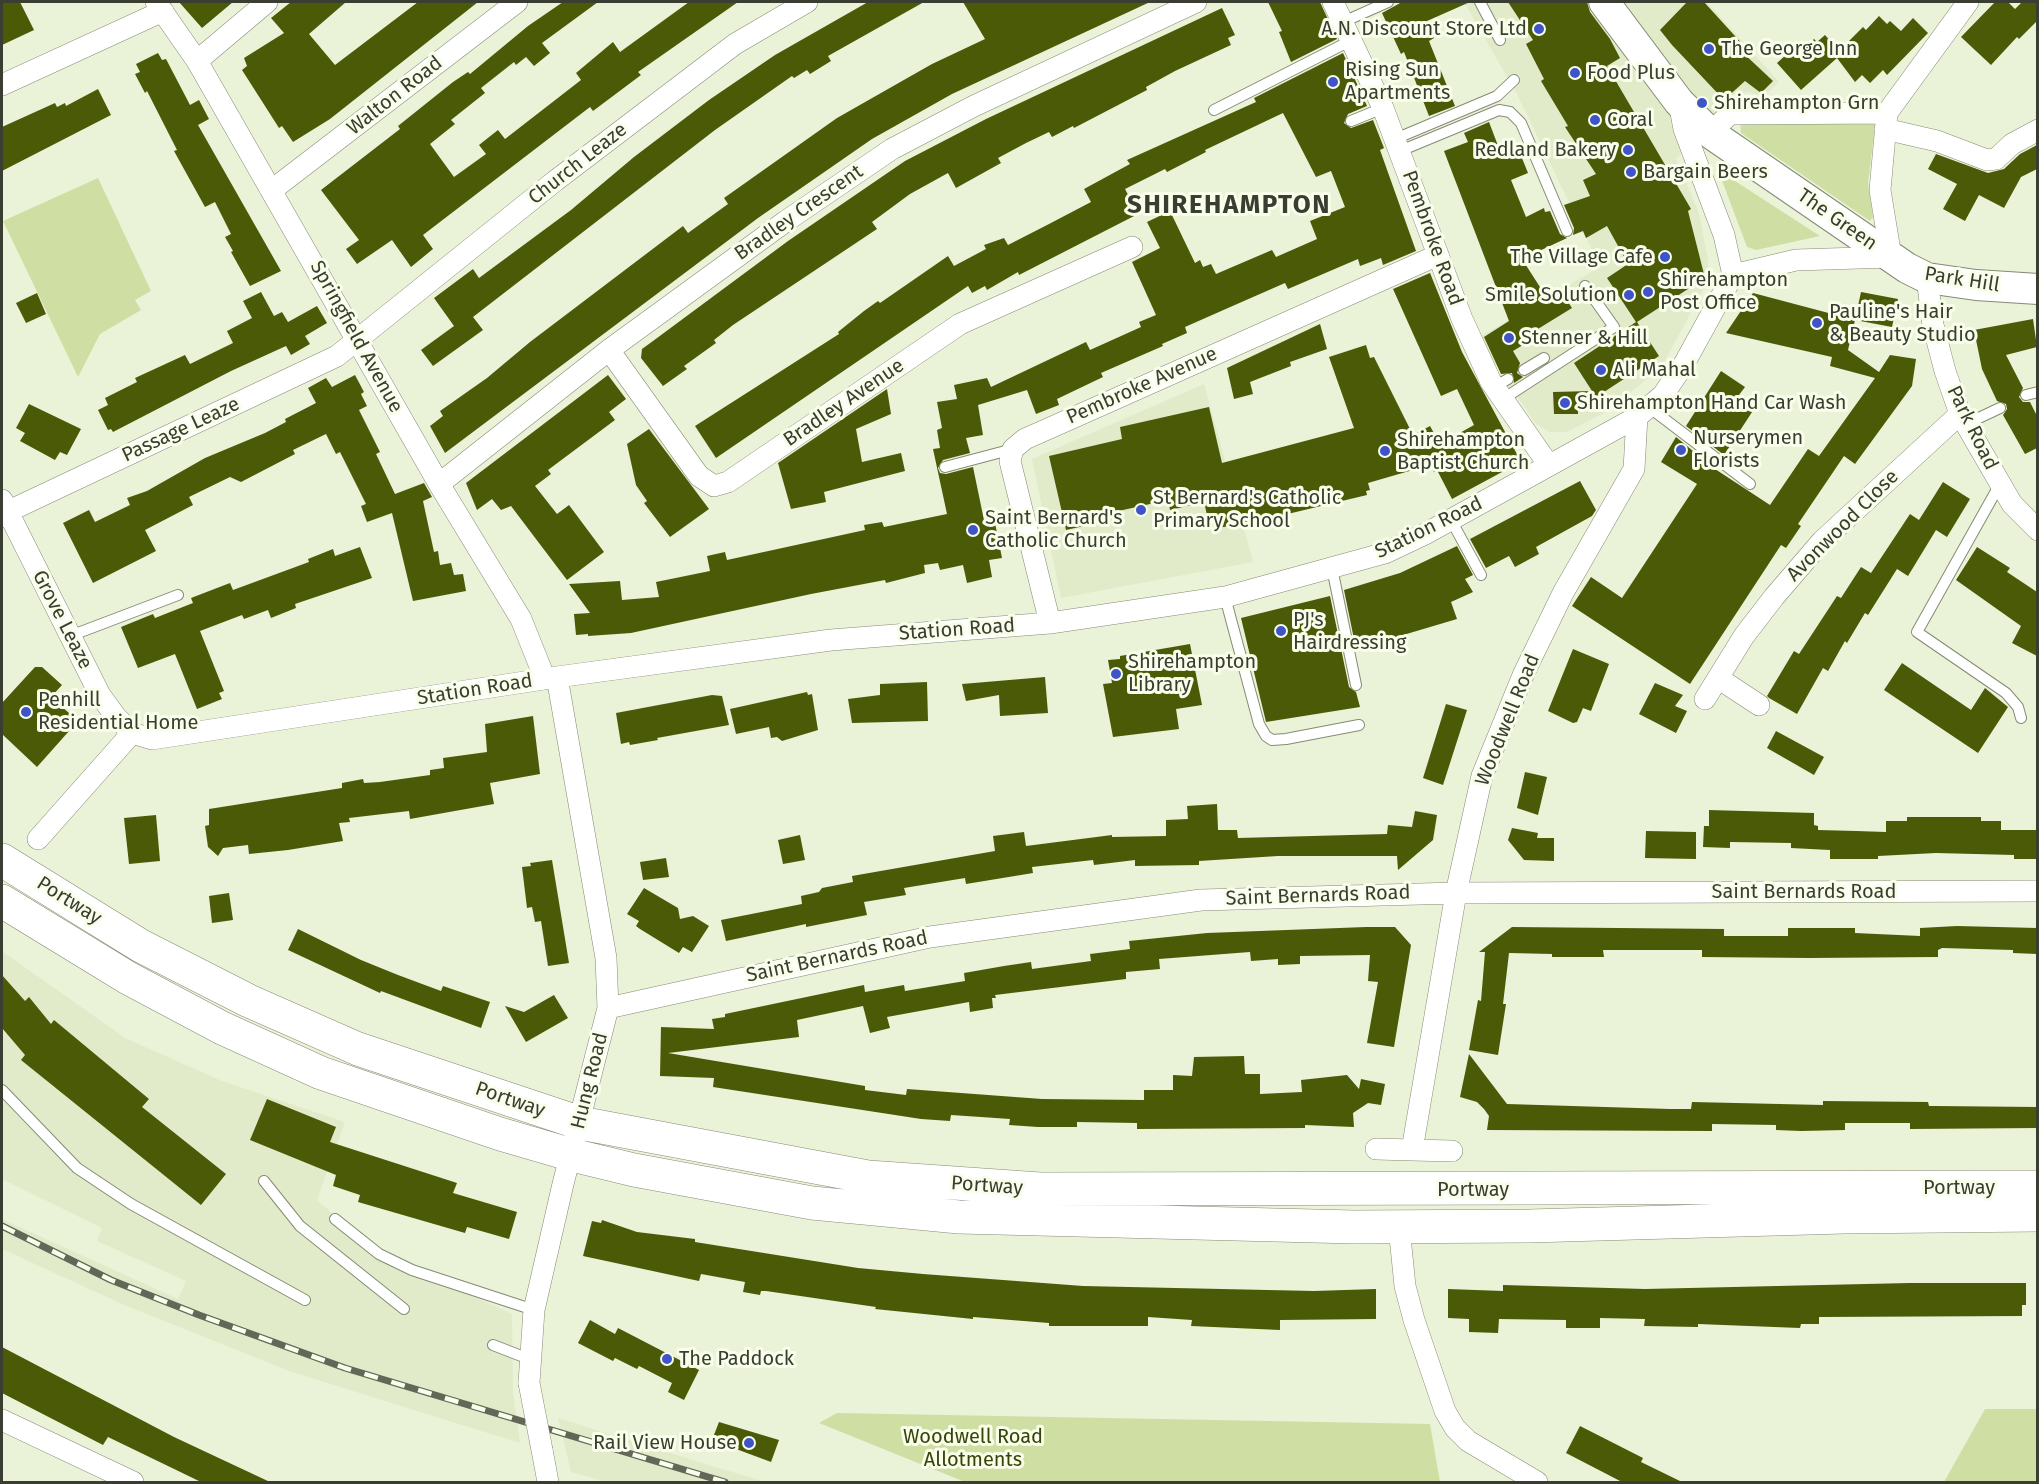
<!DOCTYPE html>
<html>
<head>
<meta charset="utf-8">
<style>
	body { margin:0 }
	#map { position:relative; width:2039px; height:1484px; overflow:hidden; background:#eaf2d8; font-family:"Fira Sans",sans-serif }
	canvas { display:block }
	.frame { position:absolute; inset:0; border:3px solid #3a3d32; pointer-events:none }
</style>
</head>
<body>
<div id="map">
<canvas width="2039" height="1484"></canvas>
<div class="frame"></div>
</div>
<script>
const context = document.querySelector('canvas').getContext('2d');
context.lineJoin = 'round';
function fill(path, color) { context.fillStyle = color; context.fill(path, 'evenodd'); }
const toPath = rows => new Path2D(rows.map(r => 'M' + r).join(''));
function trace(path, color, width, dash) { context.strokeStyle = color; context.lineWidth = width; context.lineCap = dash ? 'butt' : 'round'; context.setLineDash(dash || []); context.stroke(path); }
function drawText(font, color, halo, rows, align = 'center') {
  context.font = font + ' "Fira Sans",sans-serif'; context.lineWidth = 6; context.setLineDash([]); context.textBaseline = 'middle'; context.strokeStyle = halo; context.fillStyle = color; for (const [text, x, y, turn = 0] of rows) {
    context.save(); context.translate(x, y); context.rotate((+turn || 0) * Math.PI / 180); context.textAlign = isNaN(turn) ? turn : align; if (halo) context.strokeText(text, 0, 0); context.fillText(text, 0, 0); context.restore();
  }
}
fill(toPath([
	[1464,2,1707,2,1779,82,1764,96,1746,92,1676,159,1699,213,1708,260,1708,281,1661,368,1604,413,1567,432,1550,432,1536,424,1478,338,1600,267,1517,94],
	[1204,384,1253,562,1061,598,1032,459],
	[2,951,125,1038,222,1081,345,1122,317,1200,374,1249,512,1314,513,1393,520,1443,289,1371,122,1304,2,1249,2,1219,178,1299,186,1281,97,1241,102,1228,2,1179],
	[558,1418,712,1466,766,1482,607,1482,571,1472]
]), '#e1ebc9');
fill(toPath([
	[1740,121,1871,121,1875,126,1868,183,1873,217,1870,221,1741,133],
	[1718,170,1820,236,1756,250,1747,247],
	[98,178,151,291,135,300,141,310,100,334,78,377,3,221],
	[1985,1409,2037,1409,2037,1482,1944,1482],
	[837,1413,1430,1424,1440,1482,965,1482,819,1423]
]), '#cfdfa3');
fill(toPath([
	[2,2,20,2,34,30,2,45],
	[179,2,233,2,202,28],
	[291,2,346,2,309,34,335,65,418,2,478,2,330,119,293,142,282,126,279,128,242,70,247,66,244,58,284,33,271,18],
	[563,2,598,2,542,43,550,53,534,66,526,57,516,65,514,62,481,88,485,93,451,120,455,124,430,144,454,177,486,154,479,145,498,130,505,139,581,80,576,73,613,42,620,52,689,2,738,2,638,72,641,75,593,111,590,107,423,235,433,249,411,267,392,240,357,264,346,249,359,240,321,190,400,129,398,126,453,82,468,72,470,74,528,26],
	[868,2,924,2,828,56,831,61,810,74,807,70,794,78,792,76,715,130,473,317,483,330,433,366,421,350,454,326,434,298,473,269,479,278,571,210,634,157,709,100,775,55],
	[963,2,1150,2,952,94,872,139,758,218,445,453,430,426,443,416,440,411,487,378,530,342,683,226,688,233,728,204,724,198,837,118,932,64,985,39],
	[1268,2,1320,2,1337,39,1291,62,1279,32,1282,31],
	[1402,2,1470,2,1427,21,1434,38,1429,41,1455,106,1429,116,1404,52,1401,54,1382,13],
	[1508,2,1587,2,1590,12,1610,39,1620,58,1607,66,1691,209,1688,211,1705,278,1637,322,1659,356,1578,409,1578,414,1554,414,1553,392,1592,391,1574,363,1636,322,1607,278,1628,264,1607,226,1586,238,1583,231,1573,235,1574,228,1564,205,1590,196,1583,180,1596,174,1565,127,1568,126,1541,81,1544,79,1526,44,1533,40],
	[1687,2,1704,2,1745,47,1741,51,1773,81,1761,93,1745,81,1724,100,1672,45,1660,30],
	[1995,2,2008,2,2015,9,2022,2,2037,2,2037,21,2019,39,2017,37,1991,65,1961,37],
	[1222,8,1235,35,1228,38,1231,45,1175,71,1146,87,1147,90,1074,128,1073,126,1052,137,1049,132,1026,143,998,158,1001,163,956,188,948,173,910,194,872,222,877,229,733,325,714,340,716,343,684,366,687,369,663,386,641,358,642,349,653,341,788,241,905,161,986,119],
	[1879,16,1887,24,1890,21,1901,31,1913,18,1928,33,1887,75,1883,70,1870,83,1862,75,1855,82,1837,58,1801,90,1777,63,1797,45,1801,50,1814,39,1817,42,1825,35,1839,51,1863,27,1866,30],
	[158,53,162,60,166,59,190,105,199,100,209,119,198,125,281,271,250,286,231,252,233,251,225,237,231,234,215,202,205,207,174,151,177,150,147,91,145,93,135,74,140,72,136,64],
	[1343,53,1367,106,1348,114,1344,123,1351,128,1373,120,1384,148,1380,150,1416,251,1383,265,1381,258,1360,266,1358,259,1288,289,1285,283,1228,308,1185,327,1187,333,1162,344,1163,346,1101,373,1103,377,1057,399,1059,405,1036,414,1027,390,978,405,983,435,966,438,970,453,943,460,938,468,940,473,946,474,973,467,985,525,995,523,1002,558,989,560,992,577,967,583,963,565,940,570,938,563,924,565,925,573,886,583,885,580,811,594,631,633,588,636,588,634,576,635,574,614,590,613,569,584,620,581,622,600,659,597,656,582,710,571,707,556,725,552,727,560,865,530,864,525,882,522,884,527,947,514,933,449,940,448,937,430,942,428,937,402,957,399,954,385,987,378,991,387,1086,342,1090,350,1141,327,1139,322,1156,315,1132,262,1160,248,1147,222,1170,211,1195,263,1200,260,1203,267,1211,264,1216,274,1272,250,1276,257,1317,239,1310,221,1345,207,1331,171,1316,177,1283,113,1205,150,1206,152,1167,172,1165,169,1125,189,1138,214,1019,275,1018,272,987,290,985,286,972,293,968,286,716,458,695,426,839,334,838,332,864,311,878,301,880,303,948,256,954,266,986,249,984,245,1004,238,1008,245,1049,224,1091,202,1084,189,1130,164,1127,160,1256,102,1254,98],
	[98,89,111,115,2,171,2,127,55,103,57,107,65,103,66,106],
	[1489,122,1500,151,1516,144,1524,163,1528,173,1511,180,1526,217,1544,208,1545,212,1550,211,1560,234,1567,238,1522,259,1547,298,1560,290,1572,308,1533,332,1536,337,1513,351,1520,363,1517,373,1523,377,1514,383,1512,373,1501,374,1484,337,1509,321,1444,151,1468,142,1464,133],
	[2037,145,2037,169,2021,177,2004,208,1979,195,1965,221,1943,209,1957,184,1928,169,1936,154,1988,173,2004,169,2020,154],
	[1430,273,1462,352,1518,456,1515,465,1452,499,1437,470,1434,472,1430,465,1368,483,1370,490,1366,491,1367,495,1250,523,1217,528,1214,513,1207,515,1204,502,1170,510,1168,500,1096,516,1097,523,1066,530,1049,456,1122,439,1120,427,1209,407,1222,463,1354,428,1329,357,1366,345,1370,358,1374,357,1413,435,1430,426,1440,444,1474,425,1457,389,1441,396,1393,289],
	[261,292,274,316,282,312,288,322,317,306,327,323,305,336,310,344,291,355,286,346,231,371,113,432,111,429,108,430,98,410,108,405,105,398,137,382,135,378,185,355,190,364,233,343,227,331,252,318,243,301],
	[1861,292,1898,299,1892,327,1855,320,1848,350,1879,372,1890,355,1916,359,1912,386,1855,464,1844,456,1798,524,1801,526,1786,548,1781,545,1690,684,1572,606,1591,577,1622,598,1697,484,1661,462,1676,437,1715,469,1770,505,1808,449,1819,456,1875,378,1830,366,1832,357,1726,333,1753,293,1855,320],
	[37,293,46,314,26,323,16,303],
	[2033,319,2037,347,2006,355,2023,388,2019,397,2023,402,2030,402,2037,416,2037,448,2025,454,2003,415,2007,409,2006,404,1997,401,1982,369,1974,330],
	[1320,324,1327,349,1290,362,1291,366,1250,382,1253,394,1234,399,1227,368],
	[1721,371,1745,387,1739,395,1756,406,1724,455,1686,426],
	[355,375,364,392,361,394,367,406,359,410,380,452,376,454,395,494,424,483,432,497,423,501,434,552,438,551,440,565,451,563,454,575,463,574,466,591,413,601,392,513,367,522,361,506,366,504,340,452,336,454,326,434,293,450,295,454,241,482,230,477,189,497,193,505,145,530,156,551,93,583,63,523,89,510,95,522,130,505,127,498,147,491,205,458,265,433,286,422,285,419,316,403,308,388,326,378,332,387],
	[608,375,626,399,609,412,615,420,548,470,551,474,535,486,557,514,569,505,604,552,567,580,511,506,501,510,492,499,477,510,466,483],
	[887,389,891,414,856,429,862,462,901,453,905,471,824,492,826,502,791,509,778,463],
	[29,404,81,429,67,455,60,452,55,460,20,441,25,433,16,428],
	[649,429,709,509,670,537,644,503,647,501,636,485,627,444],
	[1580,481,1596,510,1592,516,1536,547,1539,554,1515,567,1509,556,1486,568,1470,539],
	[1943,482,1970,499,1947,537,1936,530,1908,576,1897,569,1868,615,1865,613,1847,643,1845,641,1828,671,1823,668,1797,714,1769,698,1767,696,1794,651,1799,654,1837,596,1841,598,1861,567,1871,573,1910,514,1919,520],
	[1457,546,1473,575,1465,579,1473,592,1451,602,1457,619,1356,649,1344,590,1400,573],
	[360,547,372,578,295,604,296,608,271,618,268,610,244,619,242,615,200,631,224,691,219,693,222,699,197,709,175,654,138,668,121,627,153,614,155,618,193,603,191,598,230,583,233,590,309,562,308,559,333,549,335,556],
	[1977,547,2010,568,2007,572,2037,592,2037,656,2012,643,2021,626,1956,580],
	[1330,596,1349,687,1356,692,1360,707,1266,722,1241,618],
	[1190,644,1202,705,1176,709,1179,729,1113,737,1103,684,1112,683,1108,660,1120,659,1120,656],
	[1573,649,1609,664,1591,711,1583,708,1577,722,1573,723,1548,711],
	[1902,663,1971,710,1985,688,2008,707,1978,753,1884,690],
	[35,667,42,667,62,685,51,697,78,721,37,767,2,734,2,703],
	[1045,677,1048,713,1000,716,999,695,966,701,962,684],
	[927,682,928,721,852,723,848,699,880,695,880,684],
	[1655,683,1683,695,1675,706,1687,711,1676,733,1639,714],
	[807,692,808,695,812,694,818,730,782,741,777,737,771,738,769,727,736,734,730,709],
	[712,695,722,696,729,725,657,738,658,740,630,745,629,742,621,744,616,713],
	[1446,704,1467,710,1443,785,1423,778],
	[533,716,540,774,490,783,494,804,410,819,409,811,349,818,350,822,339,823,343,841,288,850,249,854,248,845,223,848,218,856,208,847,205,826,209,825,209,809,342,788,342,783,363,779,364,783,380,782,430,775,430,770,444,768,443,758,487,752,485,724],
	[1776,731,1824,757,1814,775,1767,748],
	[1525,772,1547,777,1538,815,1517,808],
	[1217,804,1218,830,1237,830,1238,838,1387,834,1388,825,1412,827,1415,811,1437,815,1433,840,1398,870,1397,856,1278,856,1199,861,1199,865,1135,866,1135,860,1094,865,1093,860,1032,867,1033,873,966,884,965,878,904,888,906,895,864,902,867,915,806,927,806,924,726,941,721,920,802,904,801,896,819,892,822,888,853,882,852,876,995,851,993,836,1024,832,1026,846,1112,835,1112,837,1166,836,1166,820,1188,819,1187,806],
	[1709,810,1814,813,1814,825,1818,826,1818,830,1856,831,1886,832,1886,821,1907,821,1907,817,1981,817,1981,821,2001,821,2001,830,2037,830,2037,859,2014,859,2014,855,1936,853,1878,856,1878,859,1830,859,1830,850,1791,848,1791,843,1730,842,1730,848,1703,847,1704,826,1709,826],
	[156,815,160,861,129,864,124,818],
	[1512,828,1538,833,1537,838,1554,838,1554,861,1524,860,1508,840],
	[1646,831,1696,832,1696,859,1645,858],
	[800,835,805,860,783,864,778,840],
	[666,858,669,877,643,880,640,862],
	[552,860,569,963,548,966,541,921,535,922,532,907,527,908,522,867,531,866,530,863],
	[644,888,678,908,680,919,693,916,709,926,692,952,683,947,679,953,640,929,636,926,639,921,627,914],
	[229,893,233,920,212,923,209,896],
	[1957,926,2037,928,2037,954,2013,953,2013,950,1942,948,1938,950,1938,957,1809,958,1702,957,1702,950,1603,950,1604,957,1552,957,1552,954,1509,953,1503,1004,1506,1004,1498,1055,1469,1050,1478,1000,1481,1001,1485,952,1479,952,1512,927,1724,929,1724,936,1788,936,1788,928,1855,928,1855,933,1920,936,1920,928],
	[1366,927,1395,927,1411,945,1394,1047,1367,1043,1378,982,1368,981,1370,955,1300,956,1300,964,1278,965,1278,959,1251,961,1250,952,1159,959,1160,969,1126,972,1126,979,995,995,996,998,992,998,993,1008,970,1012,969,1002,887,1017,890,1028,870,1033,863,1006,797,1020,799,1037,668,1053,865,1086,865,1090,906,1095,907,1089,1042,1099,1144,1100,1144,1090,1173,1090,1173,1075,1192,1076,1194,1057,1244,1056,1245,1074,1260,1074,1260,1094,1302,1092,1301,1080,1347,1075,1359,1089,1361,1079,1385,1084,1381,1105,1368,1103,1353,1113,1354,1127,1305,1125,1305,1128,1137,1129,1137,1123,1077,1122,1077,1127,1038,1127,1009,1125,1010,1119,981,1117,951,1115,950,1121,921,1119,713,1087,714,1078,660,1076,661,1027,714,1029,712,1019,725,1017,725,1014,864,985,865,992,904,985,905,991,965,981,964,973,1004,966,1031,962,1032,969,1091,961,1090,954,1130,949,1129,941,1207,933],
	[298,929,361,960,398,975,441,991,443,986,490,1002,481,1028,381,991,380,993,288,950],
	[2,975,25,1001,29,997,51,1024,54,1020,149,1099,142,1107,226,1174,201,1205,21,1060,25,1055,2,1028],
	[554,995,568,1018,526,1042,505,1006,524,1012],
	[1469,1054,1507,1104,1670,1109,1691,1109,1692,1102,1823,1105,1823,1101,1928,1102,1929,1106,1935,1106,2037,1107,2037,1128,1910,1129,1910,1123,1845,1123,1845,1130,1801,1131,1776,1130,1776,1125,1712,1124,1712,1131,1487,1130,1489,1116,1484,1109,1477,1102,1460,1097],
	[267,1099,336,1127,330,1142,457,1183,453,1193,517,1212,509,1239,467,1227,465,1233,358,1202,360,1195,333,1186,336,1175,250,1140],
	[602,1220,637,1232,695,1239,695,1242,858,1268,923,1274,1083,1286,1314,1291,1376,1289,1376,1319,1280,1320,1280,1330,1191,1326,1192,1320,1148,1317,1148,1326,1049,1326,1049,1323,973,1317,973,1319,875,1309,876,1307,766,1291,761,1291,760,1295,743,1292,745,1282,701,1274,699,1281,583,1256,592,1221,601,1223],
	[1910,1283,2026,1283,2026,1305,2022,1305,2022,1316,1819,1317,1819,1324,1801,1324,1800,1328,1698,1324,1698,1327,1644,1326,1645,1319,1600,1318,1600,1328,1566,1328,1566,1320,1499,1319,1498,1333,1469,1332,1469,1319,1448,1318,1448,1289,1503,1291,1503,1285,1645,1289],
	[590,1320,615,1334,618,1328,699,1370,684,1400,668,1392,672,1383,639,1366,637,1369,615,1358,613,1361,578,1343],
	[2,1347,174,1437,270,1482,201,1482,108,1437,103,1445,2,1393],
	[719,1422,779,1440,771,1462,712,1440],
	[1580,1426,1643,1458,1641,1462,1682,1482,1622,1482,1566,1453]
]), '#4b5a07');
const service = toPath([
	[1480,2,1500,40],
	[1343,22,1388,2],
	[1214,110,1352,40],
	[1351,121,1383,108],
	[1395,139,1497,96,1514,80],
	[1400,151,1499,110,1510,112,1521,123,1567,231],
	[1524,370,1544,358],
	[1494,387,1508,379],
	[2026,395,2038,392],
	[1503,399,1614,327,1585,286],
	[1650,408,1750,484],
	[1966,424,2000,408],
	[945,467,1013,449],
	[2000,484,1917,632,2006,693,2018,707,2021,718],
	[1451,520,1481,575],
	[1332,568,1356,685],
	[1225,597,1259,724,1266,736,1272,740,1286,739,1359,725],
	[70,636,178,595],
	[2,1090,77,1168,131,1204,305,1300],
	[264,1181,300,1226,404,1309],
	[335,1219,379,1254,412,1270,534,1310],
	[493,1345,529,1359]
]);
const minor = toPath([
	[156,2,197,61,439,484,521,619,545,679],
	[1333,2,1383,108,1462,319,1491,382,1548,464],
	[197,61,267,2],
	[2,85,163,11],
	[1885,129,1937,141,1987,160,1996,159,2012,144,2038,130],
	[1710,133,1730,114,1887,113],
	[272,190,517,2],
	[1733,275,1796,260,1891,257,1880,190,1887,113,1968,2],
	[1927,278,1933,325,1945,371,1960,414,2012,504,2038,530],
	[609,350,699,476,714,486,728,482,960,324,1132,247],
	[439,484,609,350,786,221,892,149,974,106,1196,2],
	[2,500,100,695,116,717,132,733,152,739,557,677,831,640,1050,623,1225,597,1385,553,1425,534,1637,417,1663,395,1684,364,1733,275,1724,235,1684,129,1679,102],
	[2,517,7,512,337,356,555,181,735,44,807,2],
	[1050,623,1010,461,1013,449,1025,439,1068,420,1438,255],
	[1718,678,1759,705],
	[1705,699,1744,636,1774,597,1822,541,1960,414],
	[38,839,132,733],
	[608,1008,930,937,1201,900,1456,893,2038,891],
	[1376,1149,1412,1150,1456,893,1482,776,1524,673,1563,593,1634,469,1637,417],
	[1412,1150,1452,1151],
	[1399,1227,1405,1286,1414,1320,1445,1411,1455,1428,1468,1441,1537,1482],
	[529,1383,534,1310,563,1184,608,1008,606,958,557,677],
	[2,1420,133,1482],
	[542,1450,548,1482]
]);
const secondary = toPath([
	[1604,2,1679,102,1710,133,1907,268,1927,278,1976,285,2038,289]
]);
const trunk = toPath([
	[2,860,141,946,249,1001,358,1049,580,1123,868,1177,1040,1189,2038,1187],
	[2,901,128,978,222,1028,321,1073,500,1134,572,1155,634,1170,812,1203,959,1217,1354,1227,1530,1226,1844,1217,2038,1215]
]);
trace(service, '#858b74', 12);
trace(minor, '#858b74', 22);
trace(secondary, '#858b74', 32);
trace(trunk, '#858b74', 34);
trace(service, '#fff', 10);
trace(minor, '#fff', 21);
trace(secondary, '#fff', 30);
trace(trunk, '#fff', 33);
const rail = toPath([
	[2,1226,111,1280,199,1315,345,1368,725,1482]
]);
trace(rail, '#626758', 7);
trace(rail, '#f8fee9', 4.5, [14]);
const minorBridge = toPath([
	[529,1383,542,1450]
]);
trace(minorBridge, '#858b74', 22, []);
trace(minorBridge, '#fff', 21);
for (const [x, y, r, color] of [
	[1539,29,6,"#3f54c8"],
	[1709,49,6,"#3f54c8"],
	[1575,73,6,"#3f54c8"],
	[1333,82,6,"#3f54c8"],
	[1702,103,6,"#3f54c8"],
	[1595,120,6,"#3f54c8"],
	[1628,150,6,"#3f54c8"],
	[1631,172,6,"#3f54c8"],
	[1665,257,6,"#3f54c8"],
	[1648,292,6,"#3f54c8"],
	[1629,295,6,"#3f54c8"],
	[1817,323,6,"#3f54c8"],
	[1509,338,6,"#3f54c8"],
	[1601,370,6,"#3f54c8"],
	[1565,403,6,"#3f54c8"],
	[1681,450,6,"#3f54c8"],
	[1385,451,6,"#3f54c8"],
	[1141,510,6,"#3f54c8"],
	[973,530,6,"#3f54c8"],
	[1281,631,6,"#3f54c8"],
	[1116,674,6,"#3f54c8"],
	[26,712,6,"#3f54c8"],
	[667,1359,6,"#3f54c8"],
	[749,1443,6,"#3f54c8"]
]) { const dot = new Path2D(); dot.arc(x, y, r, 0, 2 * Math.PI); context.fillStyle = color; context.fill(dot); trace(dot, '#f8fee9', 2); }
drawText('20px', '#3a3d32', '#f8fee9', [
	["A.N. Discount Store Ltd",1527,29,"right"],
	["The George Inn",1721,49],
	["Rising Sun",1345,70],
	["Apartments",1345,93],
	["Food Plus",1587,73],
	["Shirehampton Grn",1714,103],
	["Coral",1607,120],
	["Redland Bakery",1616,150,"right"],
	["Bargain Beers",1643,172],
	["The Village Cafe",1653,257,"right"],
	["Shirehampton",1660,280],
	["Post Office",1660,303],
	["Smile Solution",1617,295,"right"],
	["Pauline's Hair",1829,312],
	["& Beauty Studio",1829,335],
	["Stenner & Hill",1521,338],
	["Ali Mahal",1613,370],
	["Shirehampton Hand Car Wash",1577,403],
	["Nurserymen",1693,438],
	["Florists",1693,461],
	["Shirehampton",1397,440],
	["Baptist Church",1397,463],
	["St Bernard's Catholic",1153,498],
	["Primary School",1153,521],
	["Saint Bernard's",985,518],
	["Catholic Church",985,541],
	["PJ's",1293,620],
	["Hairdressing",1293,643],
	["Shirehampton",1128,662],
	["Library",1128,685],
	["Penhill",38,700],
	["Residential Home",38,723],
	["The Paddock",679,1359],
	["Rail View House",737,1443,"right"]
], 'left');
drawText('20px', '#3a3d32', '#f8fee9', [
	["Walton Road",395,96,-38],
	["Church Leaze",578,164,-38],
	["Bradley Crescent",799,213,-35],
	["The Green",1837,220,35],
	["Pembroke Road",1432,238,70],
	["Park Hill",1962,280,9],
	["Springfield Avenue",356,337,61],
	["Pembroke Avenue",1142,386,-24],
	["Bradley Avenue",844,403,-34],
	["Park Road",1972,428,64],
	["Passage Leaze",181,430,-25],
	["Avonwood Close",1843,526,-45],
	["Station Road",1429,528,-26],
	["Grove Leaze",62,620,63],
	["Station Road",957,630,-4],
	["Station Road",475,690,-9],
	["Woodwell Road",1508,720,-68],
	["Saint Bernards Road",1804,892],
	["Saint Bernards Road",1318,896,-2],
	["Portway",69,901,32],
	["Saint Bernards Road",837,957,-12],
	["Hung Road",590,1081,-76],
	["Portway",510,1100,19],
	["Portway",987,1186,4],
	["Portway",1959,1188],
	["Portway",1473,1190]
]);
drawText('20px', '#38430a', '#f8fee9', [
	["Woodwell Road",973,1437],
	["Allotments",973,1460]
]);
context.letterSpacing = '1.5px';
drawText('bold 26px', '#3a3d32', '#f8fee9', [
	["SHIREHAMPTON",1229,206]
]);
context.letterSpacing = '0px';
</script>
</body>
</html>
